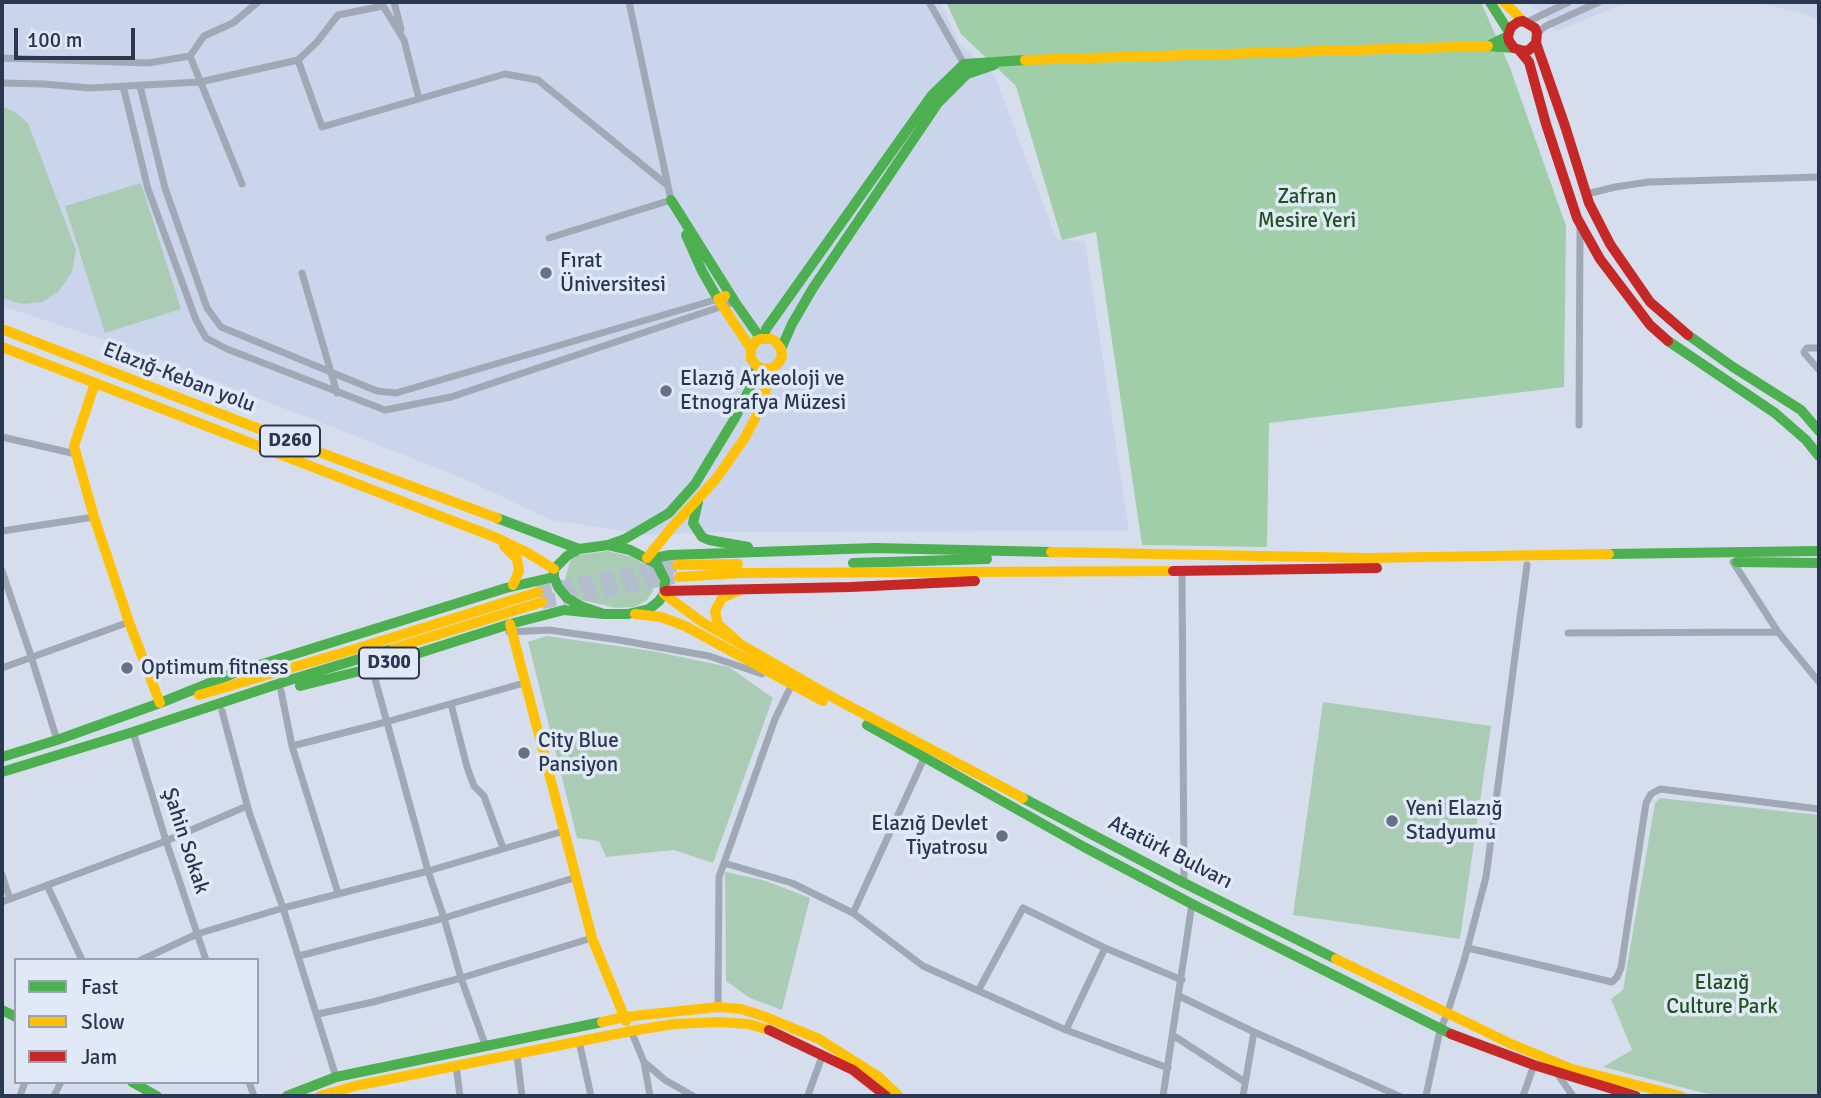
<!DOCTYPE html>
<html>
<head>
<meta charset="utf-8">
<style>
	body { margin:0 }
	#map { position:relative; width:1821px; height:1098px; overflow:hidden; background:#d6deed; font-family:Signika,sans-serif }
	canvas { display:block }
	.frame { position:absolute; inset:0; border:4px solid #2a3751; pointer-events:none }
	.legend { position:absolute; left:14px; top:958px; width:245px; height:126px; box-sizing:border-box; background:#e1e8f6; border:2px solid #98a1b4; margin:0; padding:9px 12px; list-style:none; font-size:21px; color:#2a3751 }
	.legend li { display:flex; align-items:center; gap:14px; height:35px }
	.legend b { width:35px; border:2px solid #98a1b4 }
	.scale { position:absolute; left:14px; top:28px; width:121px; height:32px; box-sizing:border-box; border:4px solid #2a3751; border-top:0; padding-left:9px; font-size:21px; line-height:24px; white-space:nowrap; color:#2a3751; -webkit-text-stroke:5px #e1e8f6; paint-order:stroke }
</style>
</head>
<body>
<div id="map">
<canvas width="1821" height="1098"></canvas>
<div class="frame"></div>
<ul class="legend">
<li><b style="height:9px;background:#4caf50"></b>Fast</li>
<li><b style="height:9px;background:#ffc107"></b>Slow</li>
<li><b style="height:9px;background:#c62828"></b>Jam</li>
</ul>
<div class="scale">100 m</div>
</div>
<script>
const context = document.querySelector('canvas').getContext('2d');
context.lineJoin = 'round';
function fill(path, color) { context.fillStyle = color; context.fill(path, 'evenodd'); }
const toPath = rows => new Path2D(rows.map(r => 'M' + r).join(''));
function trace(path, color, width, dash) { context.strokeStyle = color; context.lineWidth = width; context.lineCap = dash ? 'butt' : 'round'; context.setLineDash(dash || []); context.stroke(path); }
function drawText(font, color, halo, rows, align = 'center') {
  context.font = font + ' Signika,sans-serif'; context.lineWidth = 7; context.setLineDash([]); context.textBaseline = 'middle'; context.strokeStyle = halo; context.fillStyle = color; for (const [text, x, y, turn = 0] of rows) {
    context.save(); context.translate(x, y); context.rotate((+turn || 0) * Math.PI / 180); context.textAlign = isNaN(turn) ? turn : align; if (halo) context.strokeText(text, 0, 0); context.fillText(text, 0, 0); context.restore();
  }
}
fill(toPath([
	[2,2,940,2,960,44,994,74,1057,240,1085,241,1129,531,722,532,648,535,551,520,460,477,135,350,2,306],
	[1530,2,1628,2,1557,31],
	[1752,2,1819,2,1819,20,1803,13]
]), '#cad5ec');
fill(toPath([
	[2,106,16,113,28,123,76,250,72,272,59,291,42,302,22,304,2,298],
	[141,183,181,309,105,333,65,206],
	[608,551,632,557,647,566,653,575,654,586,652,593,646,601,634,607,616,608,581,600,568,590,565,579,570,561,578,555],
	[547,636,652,651,729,667,773,698,713,863,674,850,606,857,599,841,577,838,528,642],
	[1323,702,1491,726,1460,939,1293,915],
	[1660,798,1819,815,1819,1096,1722,1096,1700,1092,1603,1067,1632,1050,1611,999,1623,990,1655,803],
	[725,872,763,880,810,898,782,1010,750,998,726,981]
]), '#abccb4');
fill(toPath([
	[946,2,1481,2,1510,68,1566,226,1564,387,1269,423,1267,547,1142,545,1096,232,1062,240,1016,86,961,34]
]), '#9fcea8');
trace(toPath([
	[538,592,677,565],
	[542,602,674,577]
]), '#b4bdce', 14, [14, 7]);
trace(toPath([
	[394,2,401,29],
	[929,2,964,64],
	[1527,22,1569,2],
	[1537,33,1546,26,1599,2],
	[190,56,242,184],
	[2,58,148,63,190,56,204,36,233,23,258,2],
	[298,60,317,42,338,15,383,6,404,40,419,99],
	[2,83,44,84,90,88,200,82,298,60,322,127,505,74,538,80,667,185],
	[123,86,148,189,196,320,206,338,227,349,385,410,451,397,735,302],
	[140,86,165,188,207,308,221,327,377,391,396,393,718,299],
	[1587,194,1615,187,1649,182,1819,177],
	[549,238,671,200,629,2],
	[302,273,337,393],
	[1819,348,1807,348,1804,352,1805,354,1819,370],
	[1579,425,1580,227],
	[2,437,76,454],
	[2,531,94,517],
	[1733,562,1778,632,1819,682],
	[2,571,31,656,57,740],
	[1182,572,1184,883],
	[509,632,549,630,619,640,709,656,762,674],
	[1568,633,1778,632],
	[2,668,129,622],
	[372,668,428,871,444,918,461,978,486,1047],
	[281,691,292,746,338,893],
	[451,704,467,767,474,786,484,796,503,848],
	[222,711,249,812,283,908,336,1077],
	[133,732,166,841,206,960],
	[292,746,386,722,524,683],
	[724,863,792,883,853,913,923,966,1066,1030,1168,1068],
	[2,875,10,899],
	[47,885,82,960],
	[2,902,166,841,247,806],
	[853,913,925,756],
	[1468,948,1612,982,1617,977,1621,968,1646,803,1651,794,1660,789,1819,809],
	[299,956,444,918,577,877],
	[141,960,197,934,283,908,428,871,564,831],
	[978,991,1023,908,1105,948,1182,980],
	[1179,996,1254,1032,1399,1096],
	[718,1007,719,877,775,719,792,684,790,684],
	[318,1014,373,1002,461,978,592,938],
	[1066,1030,1105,948],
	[631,1031,644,1062,650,1096],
	[1174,1036,1245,1082],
	[579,1041,591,1096],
	[517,1055,522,1096],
	[644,1062,665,1080,693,1096],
	[456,1066,460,1096],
	[1556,1072,1573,1096],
	[249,1082,254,1096],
	[808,1095,823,1054],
	[20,1096,25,1082],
	[54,1096,61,1082],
	[1163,1096,1192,904],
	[1243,1096,1254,1032],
	[1426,1096,1440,1030,1447,1014,1464,961,1486,877,1527,565],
	[1523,1096,1534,1065]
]), '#a0a8b6', 7);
trace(toPath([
	[1490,2,1509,32],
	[1508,36,1488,46,1514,48],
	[671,200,735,302,761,339],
	[686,235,702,271,718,299],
	[1688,335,1733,367,1801,410,1819,431],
	[763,338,766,329,932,95,964,64,1025,60],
	[1668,341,1775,413,1806,440,1819,456],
	[781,349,792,324,813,288,938,103,967,74,994,65],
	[698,502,693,523,702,537,709,540,748,547],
	[497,518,579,549],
	[608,545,625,539,669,513,695,484,735,418,752,384,757,366],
	[608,545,630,550,657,564,665,580,664,594,659,601,649,609,628,614,604,614,583,607,567,598,558,587,554,577,554,569,567,556,579,549,608,545],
	[1609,554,1819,551],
	[649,559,670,555,875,548,1051,552],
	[1737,562,1819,563],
	[853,563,987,559],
	[300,686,372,668,510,624,564,610,604,614],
	[867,725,1084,847,1192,904,1451,1034],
	[2,757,57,740,160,703,237,672,506,588,554,577],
	[2,772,133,732,293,679,392,649],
	[1023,798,1184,883,1336,959],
	[2,1010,16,1017],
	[132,1082,157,1096],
	[287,1096,336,1077,602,1022]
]), '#4caf50', 10);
trace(toPath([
	[1504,2,1523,21],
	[1025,60,1488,46],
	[725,296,718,299,751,349],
	[2,329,316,451,497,518],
	[2,347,497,538,528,553,554,569],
	[95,383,74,446,94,517,129,622,160,703],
	[504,546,517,559,519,571,513,585],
	[1051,552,1367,558,1609,554],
	[647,558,673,526,716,479,744,439,758,413,773,368,780,361,782,356,781,349,775,341,771,339,761,339,756,341,751,349,751,359,757,366,763,369,773,368],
	[677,565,738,564],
	[679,577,741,573,1173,571],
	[738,591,722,598,715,611,718,624,738,642],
	[664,594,702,622,834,698,1023,798],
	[635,614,661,617,685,626,823,701],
	[510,624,592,938,626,1021],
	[392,649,542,602],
	[199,695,362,647,538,592],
	[1336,959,1509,1043,1572,1069,1681,1096],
	[602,1022,624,1017,718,1007,741,1009,763,1016,819,1039,879,1077,899,1096],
	[320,1096,355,1086,631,1031,674,1024,719,1022,748,1024,769,1030]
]), '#ffc107', 10);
trace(toPath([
	[1536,43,1529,50,1524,51,1514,48,1509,41,1508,36,1511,27,1518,22,1523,21,1535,28,1537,33,1536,43,1565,126,1589,203,1610,244,1650,302,1688,335],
	[1519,50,1529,62,1546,124,1577,218,1600,259,1650,325,1668,341],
	[1173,571,1377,568],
	[665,591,851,587,975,581],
	[769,1030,853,1070,886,1096],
	[1451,1034,1534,1065,1636,1096]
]), '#c62828', 10);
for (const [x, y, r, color] of [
	[546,273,7,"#667188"],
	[666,391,7,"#667188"],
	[127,668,7,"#667188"],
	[524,753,7,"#667188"],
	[1392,821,7,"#667188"],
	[1002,836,7,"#667188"]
]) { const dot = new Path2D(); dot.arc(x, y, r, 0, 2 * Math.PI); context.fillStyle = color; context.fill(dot); trace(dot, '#e1e8f6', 2.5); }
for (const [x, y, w] of [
	[290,441,60],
	[389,663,60]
]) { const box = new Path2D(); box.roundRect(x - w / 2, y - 15.5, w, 31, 5); context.fillStyle = '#e1e8f6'; context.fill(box); trace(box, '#2a3751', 2); }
drawText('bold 19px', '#2a3751', null, [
	["D260",290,441],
	["D300",389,663]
]);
drawText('21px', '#1d531d', '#e1e8f6', [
	["Zafran",1307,197],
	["Mesire Yeri",1307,221],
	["Elazığ",1722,983],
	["Culture Park",1722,1007]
]);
drawText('21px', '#2a3751', '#e1e8f6', [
	["Fırat",560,261],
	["Üniversitesi",560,285],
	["Elazığ Arkeoloji ve",680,379],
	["Etnografya Müzesi",680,403],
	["Optimum fitness",141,668],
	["City Blue",538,741],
	["Pansiyon",538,765],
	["Yeni Elazığ",1406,809],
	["Stadyumu",1406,833],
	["Elazığ Devlet",988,824,"right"],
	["Tiyatrosu",988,848,"right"]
], 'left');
drawText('21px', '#2a3751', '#e1e8f6', [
	["Elazığ-Keban yolu",179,378,21],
	["Şahin Sokak",185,841,72],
	["Atatürk Bulvarı",1170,853,27]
]);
</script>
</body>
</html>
